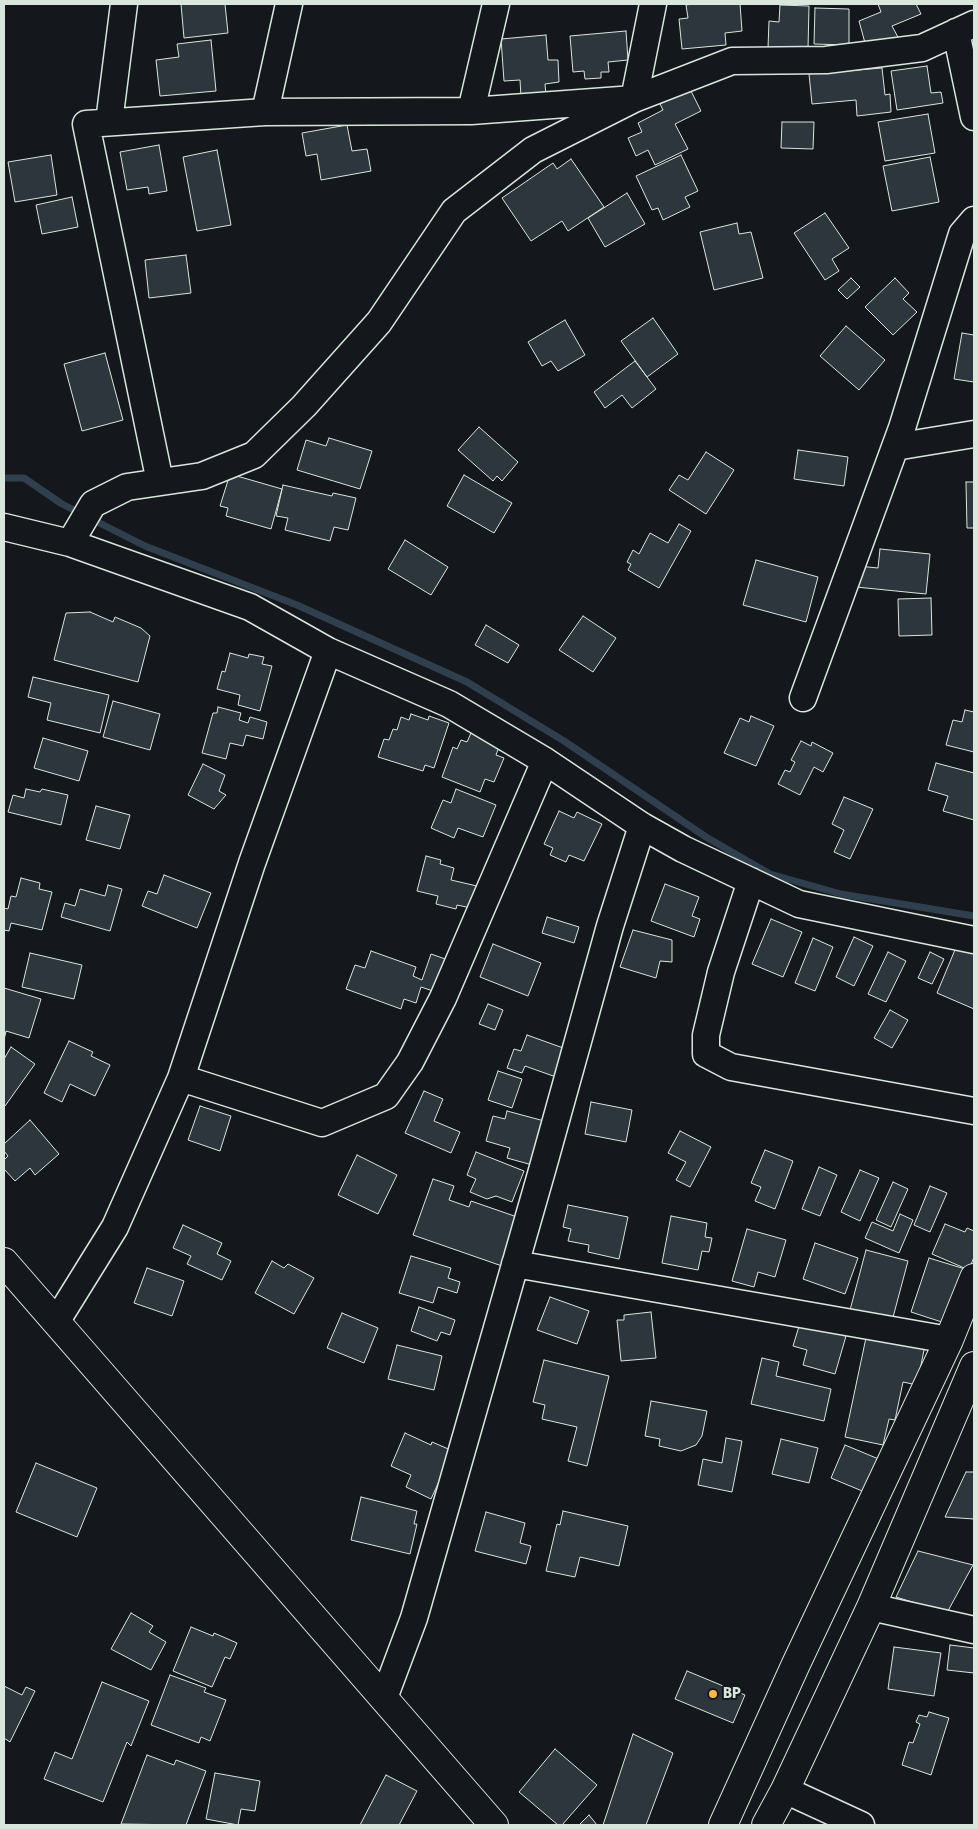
<!DOCTYPE html>
<html>
<head>
<meta charset="utf-8">
<style>
	body { margin:0 }
	#map { position:relative; width:978px; height:1829px; overflow:hidden; background:#14181c; font-family:"Fira Sans Condensed",sans-serif }
	canvas { display:block }
	.frame { position:absolute; inset:0; border:5px solid #d8e6dc; pointer-events:none }
</style>
</head>
<body>
<div id="map">
<canvas width="978" height="1829"></canvas>
<div class="frame"></div>
</div>
<script>
const context = document.querySelector('canvas').getContext('2d');
context.lineJoin = 'round';
const toPath = rows => new Path2D(rows.map(r => 'M' + r).join(''));
function trace(path, color, width, dash) { context.strokeStyle = color; context.lineWidth = width; context.lineCap = dash ? 'butt' : 'round'; context.setLineDash(dash || []); context.stroke(path); }
function fill(path, color) { context.fillStyle = color; context.fill(path, 'evenodd'); }
function drawText(font, color, halo, rows, align = 'center') {
  context.font = font + ' "Fira Sans Condensed",sans-serif'; context.lineWidth = 4; context.setLineDash([]); context.textBaseline = 'middle'; context.strokeStyle = halo; context.fillStyle = color; for (const [text, x, y, turn = 0] of rows) {
    context.save(); context.translate(x, y); context.rotate((+turn || 0) * Math.PI / 180); context.textAlign = isNaN(turn) ? turn : align; if (halo) context.strokeText(text, 0, 0); context.fillText(text, 0, 0); context.restore();
  }
}
trace(toPath([
	[4,478,24,478,62,504,145,546,297,605,467,682,564,741,706,837,770,874,841,894,974,916]
]), '#2f3f4d', 7);
const building = toPath([
	[181,4,225,4,228,33,184,38,181,4],
	[693,4,740,4,742,31,725,33,726,45,682,49,679,19,688,18,686,5,693,4],
	[878,4,916,4,921,14,892,26,899,39,865,43,859,21,881,12,878,4],
	[780,5,809,6,808,49,768,48,769,21,779,22,780,5],
	[815,8,849,9,849,45,814,44,815,8],
	[626,31,628,60,608,62,609,72,601,72,601,78,585,79,584,71,573,72,570,36,626,31],
	[546,35,548,60,558,60,559,82,545,84,546,95,521,97,520,80,504,81,501,39,546,35],
	[211,40,216,91,160,96,156,60,179,57,177,44,211,40],
	[927,66,931,93,941,92,943,103,897,110,891,71,927,66],
	[882,68,885,95,890,94,891,112,857,116,856,100,812,104,809,74,882,68],
	[690,89,701,111,675,124,688,149,655,165,648,150,636,156,628,138,642,132,638,123,663,110,660,104,690,89],
	[928,114,935,153,885,161,878,122,928,114],
	[782,122,814,122,813,149,781,148,782,122],
	[347,125,352,151,367,149,371,171,321,180,317,154,306,156,302,133,347,125],
	[159,145,167,191,149,194,148,187,127,190,120,152,159,145],
	[217,150,231,225,197,231,183,157,217,150],
	[51,155,57,195,15,202,8,162,51,155],
	[681,155,698,191,685,197,690,207,663,220,658,208,652,210,636,176,681,155],
	[930,157,939,202,892,211,883,166,930,157],
	[571,159,604,207,568,231,562,221,531,241,502,198,553,163,557,169,571,159],
	[627,193,645,224,605,247,588,218,627,193],
	[72,197,78,227,42,234,36,205,72,197],
	[825,213,849,248,832,259,839,271,825,280,794,233,825,213],
	[737,223,739,234,751,232,763,278,714,290,700,232,737,223],
	[186,255,191,293,149,298,145,260,186,255],
	[851,278,860,287,847,299,838,290,851,278],
	[895,278,909,293,903,299,917,312,893,335,865,307,895,278],
	[653,318,678,354,647,377,621,341,653,318],
	[565,320,585,355,558,371,551,361,542,366,528,342,565,320],
	[846,326,885,360,859,390,820,356,846,326],
	[962,333,974,335,974,382,954,379,962,333],
	[105,353,123,420,82,431,64,364,105,353],
	[635,361,656,389,632,408,622,395,605,408,594,392,635,361],
	[479,427,518,462,502,481,497,476,493,481,458,450,479,427],
	[329,438,372,451,360,489,297,470,306,440,326,446,329,438],
	[798,450,848,457,844,486,794,479,798,450],
	[706,452,734,470,706,514,669,490,679,475,688,480,706,452],
	[230,474,282,489,271,529,226,516,228,508,220,506,230,474],
	[464,475,512,503,494,533,447,506,464,475],
	[966,482,974,482,974,528,967,528,966,482],
	[283,485,332,496,333,493,356,498,348,530,334,527,330,541,285,530,288,518,276,516,283,485],
	[679,524,691,531,659,588,628,570,631,564,627,562,633,550,639,554,650,533,668,543,679,524],
	[405,540,448,567,431,595,388,569,405,540],
	[880,549,930,554,926,594,856,587,858,566,878,568,880,549],
	[756,560,818,577,806,622,743,605,756,560],
	[931,598,932,635,899,636,898,599,931,598],
	[90,612,113,622,115,617,141,628,150,636,138,682,54,660,66,613,90,612],
	[583,616,616,638,593,672,559,650,583,616],
	[486,625,519,645,508,663,475,645,486,625],
	[230,653,248,658,249,654,264,657,262,664,272,666,260,711,238,705,240,695,217,689,222,671,225,672,230,653],
	[33,677,109,695,100,733,47,720,51,703,28,697,33,677],
	[113,701,160,714,150,750,103,737,113,701],
	[218,707,241,713,239,720,248,723,250,717,267,722,263,739,246,735,243,746,230,743,226,759,202,753,213,713,217,713,218,707],
	[965,710,974,712,974,752,946,745,953,720,962,722,965,710],
	[411,714,428,720,429,716,449,723,434,768,425,765,423,771,378,757,384,739,389,740,393,729,397,730,401,717,409,720,411,714],
	[751,716,774,726,756,766,724,753,740,718,749,722,751,716],
	[471,733,500,744,496,755,504,758,494,782,485,779,480,792,442,777,453,747,457,749,461,740,467,742,471,733],
	[43,738,88,751,79,781,34,768,43,738],
	[801,741,811,746,812,742,833,753,823,772,814,767,800,795,778,784,785,770,790,772,795,762,791,760,801,741],
	[936,763,974,773,974,820,943,811,948,796,928,790,936,763],
	[203,764,225,775,219,791,226,795,214,809,188,795,203,764],
	[26,789,40,792,42,789,68,795,61,825,8,812,13,795,24,798,26,789],
	[456,789,496,805,483,837,458,828,454,838,431,828,443,800,451,803,456,789],
	[844,797,873,809,850,859,834,852,844,830,832,824,844,797],
	[96,806,130,815,120,849,86,840,96,806],
	[559,811,574,818,577,812,602,824,584,861,569,855,566,862,550,855,553,848,544,844,559,811],
	[426,856,441,860,440,864,454,868,451,880,477,886,471,908,457,905,456,909,436,904,438,896,417,891,426,856],
	[164,875,211,893,197,928,142,906,148,891,157,894,164,875],
	[21,878,40,883,39,889,52,892,42,930,11,923,9,931,4,930,4,908,8,909,11,896,16,897,21,878],
	[665,884,699,897,692,916,700,919,694,937,651,921,665,884],
	[108,885,122,889,110,931,61,917,65,903,75,906,80,889,105,896,108,885],
	[547,917,579,927,574,943,542,933,547,917],
	[771,919,802,932,783,977,752,964,771,919],
	[633,930,672,940,672,962,660,961,656,978,620,967,633,930],
	[854,937,873,946,854,986,836,977,854,937],
	[813,938,833,947,815,991,795,983,813,938],
	[493,944,541,963,528,996,480,977,493,944],
	[957,945,974,949,974,1009,937,993,957,945],
	[371,951,416,967,413,976,422,980,431,954,451,961,439,993,421,987,416,1003,404,999,401,1009,346,989,355,965,365,968,371,951],
	[888,952,906,961,886,1002,868,994,888,952],
	[930,952,944,959,932,984,918,978,930,952],
	[30,953,82,965,74,999,22,987,30,953],
	[4,988,41,999,29,1038,6,1031,4,1040,4,988],
	[488,1004,503,1010,495,1030,479,1024,488,1004],
	[890,1010,908,1020,892,1048,874,1038,890,1010],
	[527,1035,566,1049,556,1077,525,1066,522,1073,507,1068,514,1049,521,1051,527,1035],
	[69,1041,93,1052,91,1056,110,1065,95,1096,70,1084,62,1102,44,1093,69,1041],
	[11,1047,35,1064,5,1106,4,1105,4,1059,11,1047],
	[498,1071,522,1079,512,1108,488,1100,498,1071],
	[424,1091,443,1099,434,1121,460,1132,451,1153,405,1133,424,1091],
	[591,1102,632,1110,626,1142,585,1134,591,1102],
	[200,1106,231,1116,220,1151,188,1140,200,1106],
	[507,1111,548,1122,536,1166,507,1158,510,1148,486,1141,493,1116,505,1119,507,1111],
	[30,1120,59,1154,35,1175,30,1168,15,1181,4,1169,4,1160,8,1156,4,1151,4,1144,30,1120],
	[680,1131,711,1147,690,1187,676,1180,686,1162,668,1153,680,1131],
	[765,1150,793,1161,775,1209,755,1201,761,1187,751,1183,765,1150],
	[476,1152,524,1171,512,1202,496,1196,487,1199,470,1192,476,1179,467,1175,476,1152],
	[357,1155,397,1175,378,1214,338,1195,357,1155],
	[819,1167,837,1175,820,1216,802,1209,819,1167],
	[860,1170,879,1178,860,1221,841,1212,860,1170],
	[433,1179,454,1186,449,1200,469,1207,471,1201,520,1218,502,1266,413,1235,433,1179],
	[893,1182,908,1189,891,1227,876,1220,893,1182],
	[930,1186,947,1193,930,1232,914,1225,930,1186],
	[568,1205,628,1217,619,1259,588,1252,589,1245,568,1241,571,1229,563,1227,568,1205],
	[900,1214,913,1220,899,1253,865,1238,872,1222,893,1231,900,1214],
	[671,1216,707,1223,705,1237,712,1238,709,1252,702,1251,698,1270,662,1263,671,1216],
	[945,1224,965,1232,967,1228,974,1231,974,1257,969,1270,932,1254,945,1224],
	[183,1225,222,1243,217,1254,231,1261,222,1280,187,1264,191,1256,173,1248,183,1225],
	[747,1229,786,1240,775,1277,758,1272,754,1287,732,1281,747,1229],
	[815,1243,858,1258,845,1294,803,1279,815,1243],
	[866,1250,908,1261,892,1321,850,1310,866,1250],
	[411,1256,451,1268,448,1278,460,1282,457,1293,438,1287,433,1303,399,1293,411,1256],
	[929,1258,965,1269,948,1324,911,1312,929,1258],
	[272,1261,284,1268,288,1264,314,1278,294,1314,255,1293,272,1261],
	[147,1268,184,1281,172,1316,134,1303,147,1268],
	[550,1297,589,1311,577,1344,537,1330,550,1297],
	[419,1307,455,1320,450,1335,441,1332,437,1341,411,1331,419,1307],
	[651,1312,656,1358,621,1361,617,1320,624,1320,624,1315,651,1312],
	[342,1313,378,1328,364,1363,327,1348,342,1313],
	[800,1323,846,1336,835,1374,803,1365,807,1350,793,1346,800,1323],
	[867,1333,925,1345,917,1385,903,1382,895,1420,889,1419,883,1445,845,1437,867,1333],
	[397,1345,442,1356,434,1390,388,1379,397,1345],
	[762,1358,779,1362,776,1376,831,1389,824,1421,751,1404,762,1358],
	[544,1360,609,1376,587,1466,568,1461,577,1427,542,1419,545,1405,533,1402,544,1360],
	[651,1401,707,1411,702,1436,696,1445,681,1451,659,1446,660,1439,645,1436,651,1401],
	[405,1433,431,1445,432,1442,453,1451,431,1499,406,1487,411,1475,391,1466,405,1433],
	[726,1438,742,1441,732,1492,698,1485,703,1459,722,1463,726,1438],
	[781,1439,818,1448,809,1483,772,1474,781,1439],
	[845,1445,881,1460,867,1493,831,1478,845,1445],
	[36,1463,97,1488,77,1537,16,1512,36,1463],
	[966,1472,974,1472,974,1519,945,1517,966,1472],
	[361,1497,417,1511,414,1524,417,1524,410,1554,351,1540,361,1497],
	[563,1511,628,1526,619,1566,580,1557,575,1577,546,1571,557,1524,560,1525,563,1511],
	[486,1512,525,1523,520,1543,531,1546,526,1564,475,1551,486,1512],
	[918,1551,973,1565,943,1620,925,1606,896,1597,918,1551],
	[131,1613,153,1626,149,1632,166,1642,151,1670,111,1649,131,1613],
	[191,1627,213,1636,214,1633,237,1643,230,1659,225,1657,212,1687,173,1671,191,1627],
	[950,1645,974,1648,974,1673,947,1670,950,1645],
	[894,1647,941,1653,934,1696,888,1689,894,1647],
	[687,1671,745,1695,733,1723,675,1699,687,1671],
	[170,1675,206,1688,204,1692,226,1700,210,1741,201,1737,199,1743,151,1725,170,1675],
	[102,1682,149,1701,131,1746,127,1742,103,1802,44,1779,55,1752,72,1759,102,1682],
	[4,1686,22,1695,26,1687,35,1691,10,1742,4,1738,4,1686],
	[929,1712,949,1718,931,1775,902,1765,909,1742,913,1743,920,1724,916,1722,919,1715,927,1717,929,1712],
	[633,1734,673,1753,646,1825,603,1825,633,1734],
	[555,1749,597,1785,562,1825,558,1825,519,1792,555,1749],
	[147,1755,174,1765,176,1760,206,1771,186,1825,121,1824,147,1755],
	[215,1773,260,1781,255,1811,241,1809,238,1825,206,1819,215,1773],
	[386,1775,417,1791,399,1825,360,1825,386,1775],
	[589,1815,597,1825,579,1825,589,1815]
]);
fill(building, '#2c363c');
trace(building, '#d8e6dc', 1);
const minor = toPath([
	[956,32,974,117],
	[471,111,496,4],
	[265,112,289,4],
	[109,122,124,4],
	[895,447,974,434],
	[160,482,86,124,265,112,471,111,634,99,653,4],
	[4,527,70,543,250,607,328,651,449,704,545,761,642,826,683,849,799,904,974,940],
	[70,543,93,504,127,487,202,476,254,455,304,406,379,322,454,211,533,150,634,99,732,61,826,60,922,48,974,24],
	[803,698,902,428,962,234,974,220],
	[751,881,721,972,706,1035,706,1054,731,1067,974,1111],
	[181,1078,322,1123,386,1096,410,1062,443,998,545,761],
	[515,1264,949,1340],
	[56,1322,115,1227,181,1078,252,863,328,651],
	[871,1607,974,1630],
	[384,1698,414,1618,543,1167,610,926,642,826],
	[785,1790,861,1825]
]);
const major = toPath([
	[4,1262,494,1825],
	[723,1825,796,1664,949,1340,974,1278],
	[766,1825,785,1790,871,1607,974,1366]
]);
trace(minor, '#d8e6dc', 29);
trace(major, '#d8e6dc', 30);
trace(minor, '#14181c', 26);
trace(major, '#14181c', 28);
for (const [x, y, r, color] of [
	[713,1694,5,"#ffb74d"]
]) { const dot = new Path2D(); dot.arc(x, y, r, 0, 2 * Math.PI); context.fillStyle = color; context.fill(dot); trace(dot, '#14181c', 2); }
drawText('bold 16px', '#d8e6dc', '#14181c', [
	["BP",723,1694]
], 'left');
</script>
</body>
</html>
